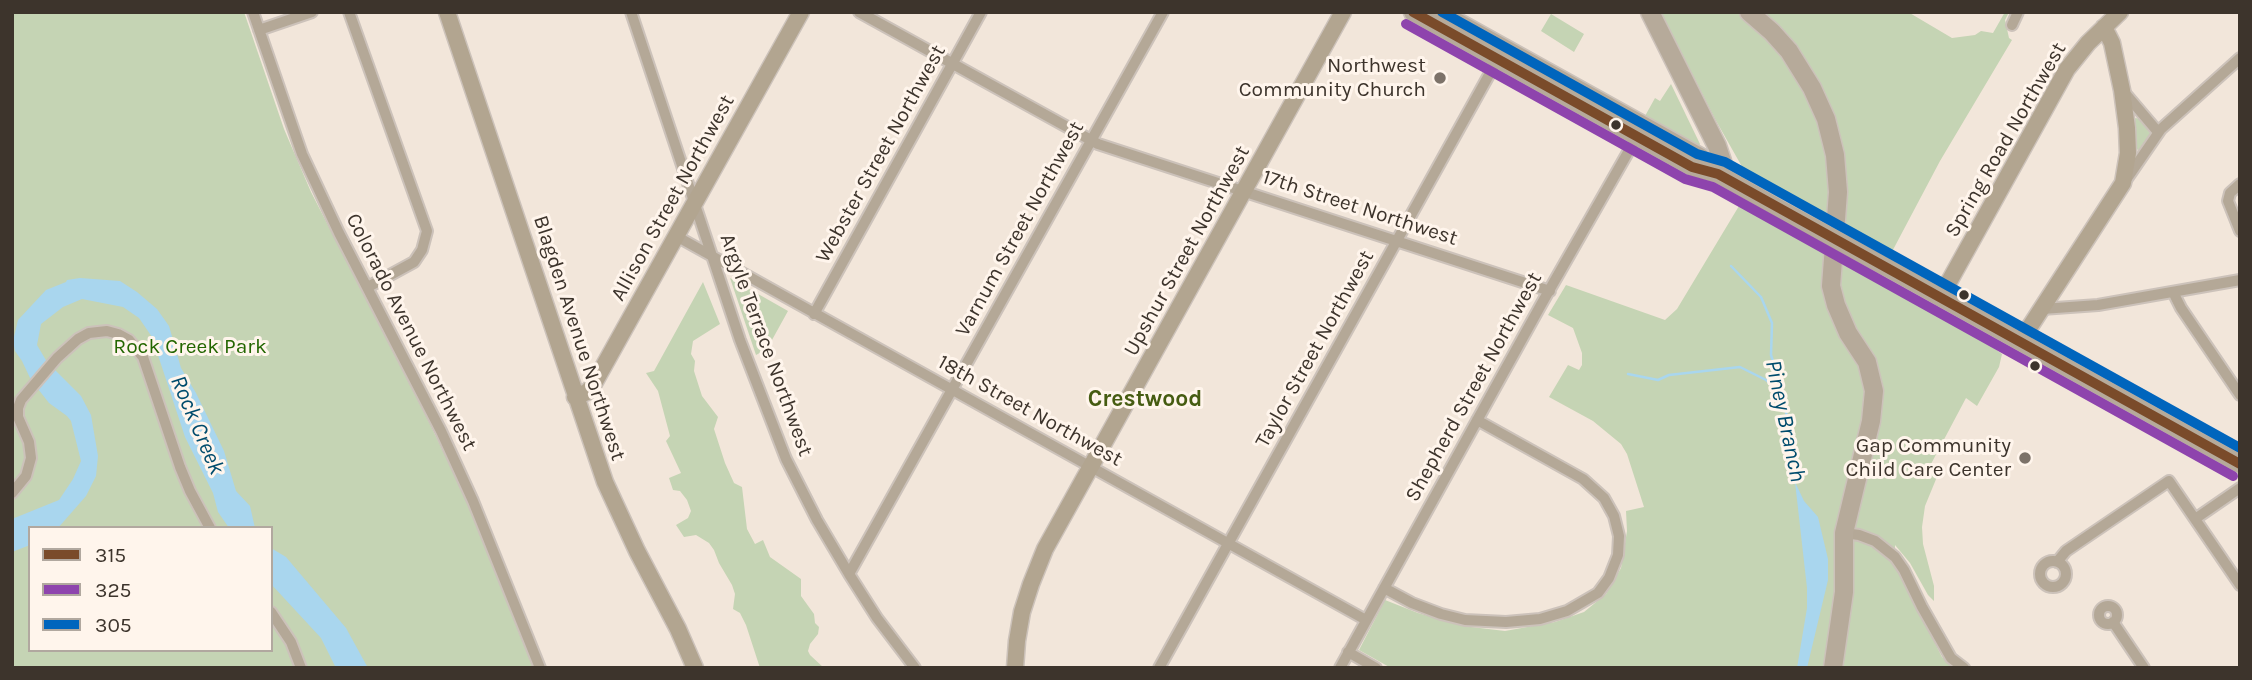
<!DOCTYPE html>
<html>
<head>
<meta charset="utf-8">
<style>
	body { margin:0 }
	#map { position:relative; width:2252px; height:680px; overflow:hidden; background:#f2e6da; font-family:Karla,sans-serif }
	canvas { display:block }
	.frame { position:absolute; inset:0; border:14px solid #3d342c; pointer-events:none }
	.legend { position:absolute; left:28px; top:526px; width:245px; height:126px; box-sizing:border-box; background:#fff5ec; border:2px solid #b1a89f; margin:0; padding:9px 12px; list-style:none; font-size:21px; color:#3d342c }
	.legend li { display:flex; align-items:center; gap:14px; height:35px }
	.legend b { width:35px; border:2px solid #b1a89f }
</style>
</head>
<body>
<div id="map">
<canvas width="2252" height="680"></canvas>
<div class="frame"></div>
<ul class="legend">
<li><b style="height:9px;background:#7a4b2a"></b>315</li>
<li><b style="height:9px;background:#8e44ad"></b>325</li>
<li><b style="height:9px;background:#0065bd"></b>305</li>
</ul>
</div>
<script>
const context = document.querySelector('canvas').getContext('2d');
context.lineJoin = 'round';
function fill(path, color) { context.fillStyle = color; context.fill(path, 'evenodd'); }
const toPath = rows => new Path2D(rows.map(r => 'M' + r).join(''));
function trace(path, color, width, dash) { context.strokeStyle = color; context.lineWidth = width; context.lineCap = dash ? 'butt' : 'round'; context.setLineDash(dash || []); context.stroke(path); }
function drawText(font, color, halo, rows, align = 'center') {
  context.font = font + ' Karla,sans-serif'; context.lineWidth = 6; context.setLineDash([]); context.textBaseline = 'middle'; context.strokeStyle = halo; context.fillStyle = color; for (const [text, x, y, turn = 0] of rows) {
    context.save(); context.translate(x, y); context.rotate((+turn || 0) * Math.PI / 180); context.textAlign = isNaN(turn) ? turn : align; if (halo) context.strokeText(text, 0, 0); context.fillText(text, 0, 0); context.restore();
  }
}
fill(toPath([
	[12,12,244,12,284,129,311,192,430,424,465,497,533,668,12,668],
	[30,528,271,528,271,650,30,650],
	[1661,12,1908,12,1952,38,1975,35,1981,31,1993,33,2005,12,2009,12,2005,20,2009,38,2012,40,1940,161,1877,280,1977,336,2002,354,1999,367,1977,406,1966,398,1931,464,1938,467,1939,472,1925,506,1922,527,1923,544,1934,586,1934,601,1928,595,1910,563,1895,545,1895,563,1942,657,1958,668,1391,668,1359,650,1385,600,1418,613,1463,626,1505,631,1555,622,1584,612,1606,594,1621,568,1627,531,1626,511,1644,507,1627,454,1621,444,1593,421,1549,397,1568,365,1579,370,1582,365,1582,353,1573,328,1548,315,1566,285,1665,320,1677,309,1748,191,1745,172,1715,119],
	[1551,14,1584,34,1574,52,1541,31],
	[1671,84,1700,144,1699,146,1645,116,1655,98,1660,101],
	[2136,118,2139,119,2151,134,2139,150,2135,149,2133,119],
	[730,278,788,311,767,349,756,355],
	[703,282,720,324,693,341,691,354,695,361,694,371,702,396,718,417,714,429,725,463,734,483,742,487,747,529,755,544,763,540,770,557,801,579,801,596,814,614,815,623,819,627,818,634,810,644,808,651,810,655,824,668,760,668,746,625,740,613,733,609,735,594,732,585,719,563,714,550,709,543,696,535,684,537,676,525,688,518,691,511,687,500,680,491,673,490,669,478,681,473,666,441,670,436,658,391,646,373,654,371]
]), '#c5d4b4');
fill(toPath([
	[80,278,120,281,137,292,157,309,169,326,181,368,196,393,224,451,236,491,250,506,255,528,229,528,218,512,213,493,185,437,152,337,139,318,123,307,82,299,63,307,41,324,37,345,47,362,81,396,91,415,98,456,96,476,86,496,58,528,30,528,30,545,12,552,12,519,59,500,73,479,81,461,71,421,67,416,49,403,31,380,22,361,15,351,13,341,18,320,46,290,66,282,67,280],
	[1795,482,1804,501,1818,517,1828,559,1828,580,1807,668,1797,668,1807,608,1807,588],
	[271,548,286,557,346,628,368,668,336,668,321,638,271,584]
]), '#a9d6ee');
trace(toPath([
	[1731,266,1761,297,1772,323,1771,355,1784,395,1795,483],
	[1628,374,1658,380,1669,375,1740,367,1766,380,1782,393]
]), '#a9d6ee', 2.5);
const street = toPath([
	[253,12,302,154,339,233,441,431,473,501,540,668],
	[349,12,427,231,422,250,414,262,368,287],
	[631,12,740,340,786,459,817,520,849,574,877,618,915,668],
	[859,12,1098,144,1550,291],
	[2012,25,2018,12],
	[259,30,312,12],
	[2124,92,2158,132],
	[2126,180,2161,129,2240,58],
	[2240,184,2230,193,2228,201,2240,231],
	[676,236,1366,620],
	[2173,292,2181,308,2240,395],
	[2042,309,2098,305,2240,280],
	[814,314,981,12],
	[12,493,26,476,31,458,29,442,18,417,18,408,21,400,57,358,78,339,89,333,107,331,118,334,129,340,143,357,180,467,190,491,210,528],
	[2195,519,2240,488],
	[1844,533,1859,535,1875,541,1895,557,1904,570,1922,607,1951,658,1964,668],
	'2040 574a13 13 0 1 1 26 0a13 13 0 1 1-26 0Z',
	[2057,562,2066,551,2169,481,2240,585],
	[849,574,1163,12],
	[1384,588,1412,603,1441,614,1465,620,1506,622,1540,619,1567,611,1598,593,1609,578,1618,555,1619,536,1614,516,1604,498,1583,479,1477,420],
	'2099 615a9 9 0 1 1 18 0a9 9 0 1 1-18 0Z',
	[271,612,291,642,301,668],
	[2113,622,2144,668],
	[1348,652,1376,668],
	[1159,668,1499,57],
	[1340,668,1542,303,1639,133]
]);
const secondary = toPath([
	[447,12,605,482,637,551,678,629,695,668],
	[1940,298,2067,69,2088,43,2120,12],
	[2020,342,2123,183,2128,153,2127,128,2122,90,2112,43,2104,27],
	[575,397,587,392,592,387,801,12],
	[1015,668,1017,641,1022,612,1031,584,1045,549,1343,12]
]);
const primary = toPath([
	[1413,12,1692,167,1718,174,1787,213],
	[1439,12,1700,157,1715,172],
	[1650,12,1717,146,1722,161,1718,174],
	[1749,12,1772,32,1789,51,1812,88,1826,119,1835,155,1838,192,1831,286,1836,305,1848,333,1867,362,1874,391,1871,421,1844,533,1844,592,1833,668],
	[1884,266,2240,464]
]);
trace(street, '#ccc2ba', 14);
trace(secondary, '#ccc2ba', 19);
trace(primary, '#ccc2ba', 21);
trace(street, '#b4a897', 10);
trace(secondary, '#b2a590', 16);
trace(primary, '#b6aa9a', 18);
const primaryBridge = toPath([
	[1787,213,1884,266]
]);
trace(primaryBridge, '#ccc2ba', 21, []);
trace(primaryBridge, '#b6aa9a', 18);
trace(toPath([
	[1413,12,1692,167,1718,174,2240,464]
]), '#7a4b2a', 10);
trace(toPath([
	[1406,24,1685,179,1713,187,2233,476]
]), '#8e44ad', 10);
trace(toPath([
	[1442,12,1697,154,1725,162,2240,448]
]), '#0065bd', 10);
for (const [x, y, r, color] of [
	[1440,78,7,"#7c7269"],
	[1616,125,6,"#3d342c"],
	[1964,295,6,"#3d342c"],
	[2035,366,6,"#3d342c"],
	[2025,458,7,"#7c7269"]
]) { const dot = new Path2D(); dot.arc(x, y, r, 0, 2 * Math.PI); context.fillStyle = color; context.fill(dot); trace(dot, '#fff5ec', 2.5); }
drawText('21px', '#3d342c', '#fff5ec', [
	["Northwest",1426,66],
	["Community Church",1426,90],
	["Gap Community",2011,446],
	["Child Care Center",2011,470]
], 'right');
drawText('21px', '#3d342c', '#fff5ec', [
	["Spring Road Northwest",2006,140,-60],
	["Webster Street Northwest",881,154,-61],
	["Allison Street Northwest",673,198,-61],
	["17th Street Northwest",1360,208,18],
	["Varnum Street Northwest",1020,229,-61],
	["Upshur Street Northwest",1187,251,-61],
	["Colorado Avenue Northwest",411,332,63],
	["Blagden Avenue Northwest",579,338,72],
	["Argyle Terrace Northwest",766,345,70],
	["Taylor Street Northwest",1315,349,-61],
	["Shepherd Street Northwest",1474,387,-61],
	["18th Street Northwest",1030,411,29]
]);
drawText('21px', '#236600', '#fff5ec', [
	["Rock Creek Park",190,347]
]);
drawText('bold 23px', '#465c12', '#fff5ec', [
	["Crestwood",1145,399]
]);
drawText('italic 23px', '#004c6d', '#fff5ec', [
	["Piney Branch",1785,421,78],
	["Rock Creek",197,425,67]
]);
</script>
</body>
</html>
